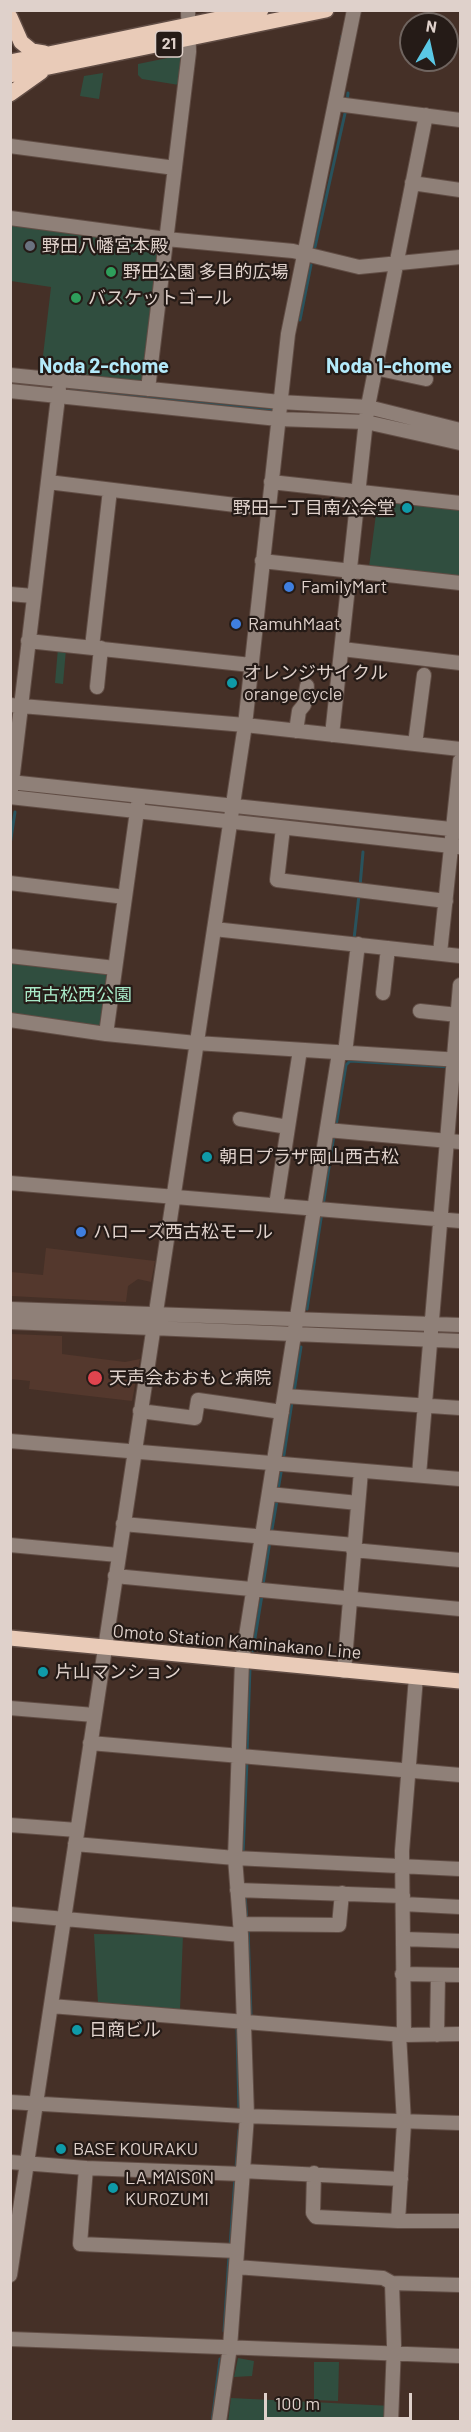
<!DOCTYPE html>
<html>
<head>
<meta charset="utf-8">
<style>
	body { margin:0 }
	#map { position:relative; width:471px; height:2432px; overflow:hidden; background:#453027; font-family:Barlow,sans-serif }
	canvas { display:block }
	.frame { position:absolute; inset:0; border:12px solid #dfd1cb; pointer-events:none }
	.north { position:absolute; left:399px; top:12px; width:60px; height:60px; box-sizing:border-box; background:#251b17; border:2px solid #6f645f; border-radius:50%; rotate:9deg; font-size:16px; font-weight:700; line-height:24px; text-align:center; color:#dfd1cb }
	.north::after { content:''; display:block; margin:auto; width:21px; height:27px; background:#5ac8e5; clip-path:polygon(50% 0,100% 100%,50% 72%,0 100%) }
	.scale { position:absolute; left:264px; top:2393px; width:148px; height:27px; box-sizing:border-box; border:3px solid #dfd1cb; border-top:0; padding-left:8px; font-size:18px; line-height:21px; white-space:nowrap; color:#dfd1cb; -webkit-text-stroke:4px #251b17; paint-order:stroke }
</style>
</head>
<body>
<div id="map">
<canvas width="471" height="2432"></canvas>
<div class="frame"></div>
<div class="north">N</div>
<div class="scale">100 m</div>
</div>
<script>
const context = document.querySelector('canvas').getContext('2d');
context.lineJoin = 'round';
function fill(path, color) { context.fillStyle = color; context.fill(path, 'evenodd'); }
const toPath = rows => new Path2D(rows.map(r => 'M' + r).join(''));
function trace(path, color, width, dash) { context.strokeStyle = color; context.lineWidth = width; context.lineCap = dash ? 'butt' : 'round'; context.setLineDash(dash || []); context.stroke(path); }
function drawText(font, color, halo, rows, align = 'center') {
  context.font = font + ' Barlow,"Noto Sans JP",sans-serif'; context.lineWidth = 4.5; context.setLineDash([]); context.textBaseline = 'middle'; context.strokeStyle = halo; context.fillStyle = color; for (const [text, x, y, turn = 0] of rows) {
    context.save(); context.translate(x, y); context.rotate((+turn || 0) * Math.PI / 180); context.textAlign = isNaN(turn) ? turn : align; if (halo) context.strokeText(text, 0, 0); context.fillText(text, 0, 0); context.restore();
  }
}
fill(toPath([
	[46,1248,155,1261,151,1282,138,1279,128,1286,126,1302,11,1296,11,1272,43,1275],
	[11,1334,62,1336,62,1354,125,1362,140,1359,132,1401,29,1389,30,1381,11,1379]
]), '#54382d');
fill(toPath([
	[182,55,179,85,142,79,138,75,138,64],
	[103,73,99,99,80,96,84,76],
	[11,224,154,243,158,249,142,384,41,373,51,287,11,281],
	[378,499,460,508,460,578,369,567],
	[58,648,66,649,63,684,55,683],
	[11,960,110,973,103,1023,98,1026,11,1015],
	[311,1326,415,1330,416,1332,311,1329],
	[94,1934,183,1935,180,2010,98,2003],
	[238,2358,254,2361,252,2376,234,2377],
	[314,2362,339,2362,338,2401,314,2400],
	[231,2398,392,2406,390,2421,228,2422]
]), '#304e3f');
trace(toPath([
	[335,79,342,36],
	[347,102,348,93],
	[315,247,346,109],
	[300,320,311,265],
	[10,383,54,388],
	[64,389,275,411],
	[324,414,362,415],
	[372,416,391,421],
	[10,845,15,812],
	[360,886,363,852],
	[354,939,359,895],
	[336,1126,346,1065,350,1061,450,1067],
	[323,1206,334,1135],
	[307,1309,322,1212],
	[294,1392,301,1347],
	[283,1461,292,1402],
	[278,1490,282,1467],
	[271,1535,277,1500],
	[263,1585,270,1541],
	[252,1656,262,1595],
	[247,1753,250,1668],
	[243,1855,247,1760],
	[245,1895,247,1921],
	[248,1928,251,2016],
	[237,2029,239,2112],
	[236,2168,239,2130],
	[230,2246,235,2178],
	[224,2331,229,2256],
	[212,2422,220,2359]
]), '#29535d', 3);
const minor = toPath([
	[337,104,460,120],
	[10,146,175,168],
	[412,183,460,190],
	[10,218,166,239,293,251,359,267,460,257],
	[375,368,426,379],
	[10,375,280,402,368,407,460,430],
	[148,389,189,52,188,10],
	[10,391,278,419,366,422,460,443],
	[48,482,268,509],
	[271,482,460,503],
	[262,561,460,583],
	[10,594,33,596],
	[28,641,251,665],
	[92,647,110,490],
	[342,649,460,663],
	[97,687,101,648],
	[10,705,245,725,460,749],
	[296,731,299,711,304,705,307,686],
	[332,735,367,411,426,115],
	[415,744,424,675],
	[10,782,460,830],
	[11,790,59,389],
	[10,797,460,847],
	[283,828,277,880,446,901],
	[10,883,125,897],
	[214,929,460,956],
	[440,953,460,761],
	[10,956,115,968],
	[383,993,388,948],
	[420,1011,458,1015],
	[10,1020,106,1034,196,1043,460,1060],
	[106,1034,138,804],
	[345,1053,358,944],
	[240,1119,288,1127],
	[327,1130,460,1142],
	[10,1183,460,1221],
	[276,1205,300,1050],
	[10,1309,460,1325],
	[10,1322,460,1341],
	[285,1396,460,1408],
	[140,1411,195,1418,198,1400,282,1412],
	[10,1441,460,1479],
	[419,1475,460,985],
	[269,1494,358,1503],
	[123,1524,354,1545],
	[10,1545,118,1555],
	[353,1550,460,1560],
	[115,1576,460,1609],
	[344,1671,361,1471],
	[10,1708,94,1715],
	[90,1743,460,1775],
	[10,1825,77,1830],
	[75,1844,235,1858,460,1869],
	[237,1890,403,1896],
	[403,1904,460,1907],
	[10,1914,241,1935],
	[240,1924,339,1925,342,1893],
	[403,1939,460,1941],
	[402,1974,460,1975],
	[51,2006,404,2035,460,2034],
	[399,2034,404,2123,398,2221,460,2221],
	[404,2035,402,1851,416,1677],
	[437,2035,438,1975],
	[10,2102,243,2116,460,2123],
	[10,2162,86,2168,242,2174],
	[86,2168,80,2244,237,2251],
	[242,2171,401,2179],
	[314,2173,313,2213,316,2217,398,2221],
	[236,2267,383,2278,392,2283,460,2285],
	[10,2275,245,725,288,334,354,10],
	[10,2339,460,2356],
	[219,2422,230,2347,247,2116,241,1935,235,1858,242,1661,339,1053],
	[391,2422,394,2345,392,2283]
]);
const major = toPath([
	[10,17,21,42,32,51,44,53],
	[10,62,261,10],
	[10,75,326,10],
	[10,94,41,72],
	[10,1638,460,1681]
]);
trace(minor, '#614d45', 16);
trace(major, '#614d45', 18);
trace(minor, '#8f8078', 14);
trace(major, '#e9cbb8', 15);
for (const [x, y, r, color] of [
	[30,246,6,"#6b7280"],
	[111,272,6,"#2e9e5b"],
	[76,298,6,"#2e9e5b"],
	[407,508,6,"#0f9aa8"],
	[289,587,6,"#3f7fe0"],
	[236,624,6,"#3f7fe0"],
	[232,683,6,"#0f9aa8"],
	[207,1157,6,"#0f9aa8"],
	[81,1232,6,"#3f7fe0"],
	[95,1378,8,"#e0444e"],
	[43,1672,6,"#0f9aa8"],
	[77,2030,6,"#0f9aa8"],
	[61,2149,6,"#0f9aa8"],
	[113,2188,6,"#0f9aa8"]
]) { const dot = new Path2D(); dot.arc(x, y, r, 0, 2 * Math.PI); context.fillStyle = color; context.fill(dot); trace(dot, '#251b17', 2); }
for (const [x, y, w] of [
	[169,44,27]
]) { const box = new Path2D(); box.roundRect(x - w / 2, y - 13, w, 26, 4.5); context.fillStyle = '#251b17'; context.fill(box); trace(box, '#dfd1cb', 1.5); }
drawText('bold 16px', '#dfd1cb', null, [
	["21",169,44]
]);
drawText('18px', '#dfd1cb', '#251b17', [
	["野田八幡宮本殿",42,246],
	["野田公園 多目的広場",123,272],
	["バスケットゴール",88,298],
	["野田一丁目南公会堂",395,508,"right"],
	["FamilyMart",301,587],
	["RamuhMaat",248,624],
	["オレンジサイクル",244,673],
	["orange cycle",244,694],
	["朝日プラザ岡山西古松",219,1157],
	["ハローズ西古松モール",93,1232],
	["天声会おおもと病院",109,1378],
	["片山マンション",55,1672],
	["日商ビル",89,2030],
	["BASE KOURAKU",73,2149],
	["LA.MAISON",125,2178],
	["KUROZUMI",125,2199]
], 'left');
drawText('18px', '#a8e8c7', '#251b17', [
	["西古松西公園",78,995]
]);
drawText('18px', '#dfd1cb', '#251b17', [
	["Omoto Station Kaminakano Line",237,1642,5]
]);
drawText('bold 20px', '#b3eafa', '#251b17', [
	["Noda 2-chome",104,366],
	["Noda 1-chome",389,366]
]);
</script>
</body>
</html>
